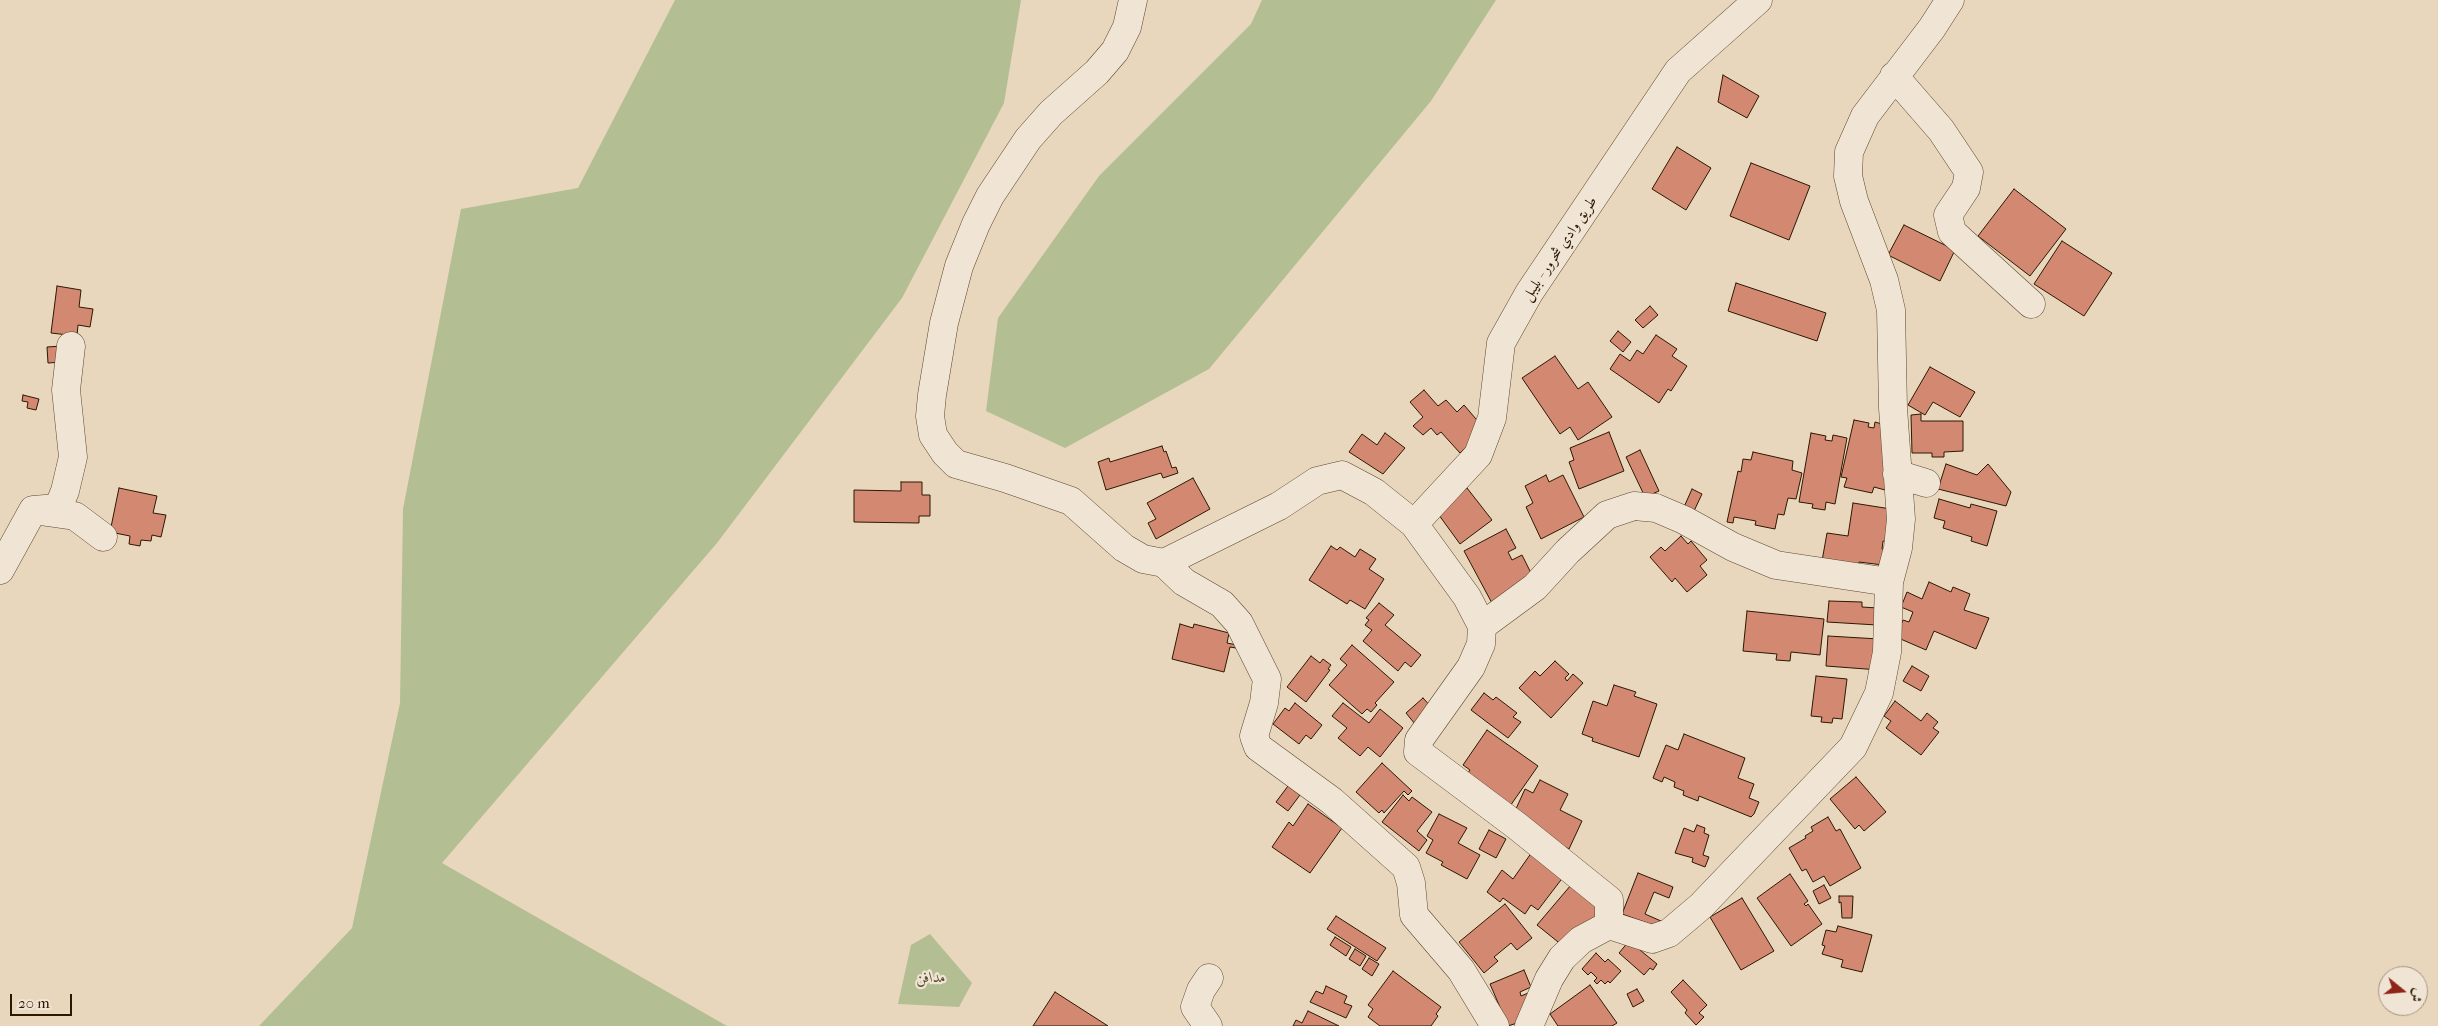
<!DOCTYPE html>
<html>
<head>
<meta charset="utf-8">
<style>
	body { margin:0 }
	#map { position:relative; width:2438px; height:1026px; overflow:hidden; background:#e8d7bd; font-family:"IM FELL French Canon",Amiri,serif }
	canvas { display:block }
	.north { position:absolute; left:2378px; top:966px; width:50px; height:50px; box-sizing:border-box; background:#f0e5d4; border:1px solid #a2937f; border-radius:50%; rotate:107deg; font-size:14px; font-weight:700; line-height:20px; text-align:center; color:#2c1800 }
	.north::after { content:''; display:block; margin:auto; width:18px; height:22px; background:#8f2418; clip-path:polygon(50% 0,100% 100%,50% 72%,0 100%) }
	.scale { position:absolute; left:10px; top:994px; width:62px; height:22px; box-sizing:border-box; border:2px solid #2c1800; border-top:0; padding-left:6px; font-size:15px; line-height:18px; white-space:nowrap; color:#2c1800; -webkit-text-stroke:4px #f0e5d4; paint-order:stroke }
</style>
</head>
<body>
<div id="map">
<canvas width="2438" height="1026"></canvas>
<div class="north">ش</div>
<div class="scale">20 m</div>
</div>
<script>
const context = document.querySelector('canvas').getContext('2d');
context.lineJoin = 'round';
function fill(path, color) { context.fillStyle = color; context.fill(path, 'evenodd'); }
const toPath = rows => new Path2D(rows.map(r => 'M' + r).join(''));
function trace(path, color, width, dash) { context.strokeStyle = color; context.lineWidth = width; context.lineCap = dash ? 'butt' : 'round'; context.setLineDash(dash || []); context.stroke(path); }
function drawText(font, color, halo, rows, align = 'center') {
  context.font = font + ' "IM FELL French Canon",Amiri,serif'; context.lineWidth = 4.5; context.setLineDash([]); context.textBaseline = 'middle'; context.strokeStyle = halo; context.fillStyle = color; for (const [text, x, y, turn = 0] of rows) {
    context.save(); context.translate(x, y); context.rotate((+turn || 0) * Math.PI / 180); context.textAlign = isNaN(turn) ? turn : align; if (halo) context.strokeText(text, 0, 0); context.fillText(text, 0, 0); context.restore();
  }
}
fill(toPath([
	[675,0,1021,0,1004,103,902,298,717,543,442,863,727,1026,259,1026,352,928,400,703,403,509,461,209,578,188],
	[1262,0,1496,0,1431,101,1209,369,1065,448,986,411,998,318,1099,176,1251,24],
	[930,934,972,983,959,1007,898,1004,911,945]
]), '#b3bf93');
const building = toPath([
	[1723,75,1759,96,1747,118,1718,102,1723,75],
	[1677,147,1711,168,1686,210,1652,189,1677,147],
	[1751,163,1810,186,1789,240,1730,216,1751,163],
	[2014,189,2066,229,2030,276,1978,236,2014,189],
	[1904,225,1955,250,1940,281,1888,255,1904,225],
	[2062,241,2112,273,2084,316,2034,284,2062,241],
	[1736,283,1826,313,1817,341,1728,311,1736,283],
	[57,286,81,290,79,307,93,309,90,327,78,325,77,336,51,333,57,286],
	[1650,306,1658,315,1643,328,1635,320,1650,306],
	[1618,331,1631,342,1623,352,1610,341,1618,331],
	[1656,335,1677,349,1672,356,1687,366,1671,391,1668,389,1659,403,1610,369,1620,354,1630,361,1637,350,1643,354,1656,335],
	[62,346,63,362,48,363,47,347,62,346],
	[1555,356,1578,389,1588,382,1612,417,1578,440,1570,427,1560,434,1522,378,1555,356],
	[1930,367,1975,392,1960,417,1933,402,1925,415,1908,405,1930,367],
	[1424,390,1438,406,1446,400,1457,412,1464,405,1482,426,1479,435,1460,453,1441,432,1437,435,1431,428,1423,435,1413,426,1423,417,1410,402,1424,390],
	[23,395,39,399,36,410,27,408,28,402,22,401,23,395],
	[1921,414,1921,421,1963,421,1963,451,1944,452,1944,457,1932,457,1932,453,1912,453,1911,415,1921,414],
	[1854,420,1869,423,1868,427,1874,428,1875,422,1889,426,1888,476,1885,490,1874,487,1872,493,1844,487,1847,478,1841,477,1854,420],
	[1609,432,1624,471,1579,489,1569,462,1574,460,1570,448,1609,432],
	[1385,433,1405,448,1383,474,1349,452,1362,434,1377,445,1385,433],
	[1811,433,1826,436,1825,440,1832,441,1833,435,1847,438,1835,504,1826,502,1825,510,1812,508,1813,504,1799,502,1811,433],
	[1162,446,1164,452,1166,451,1172,468,1176,467,1178,473,1163,478,1161,473,1106,490,1098,462,1109,458,1110,462,1162,446],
	[1640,450,1659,491,1645,497,1626,457,1640,450],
	[1753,452,1793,461,1792,470,1802,473,1796,499,1788,498,1784,515,1778,514,1775,529,1755,525,1756,521,1734,517,1733,523,1727,522,1738,471,1741,472,1743,459,1751,460,1753,452],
	[1946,464,1977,475,1988,464,2011,492,2006,506,1938,489,1946,464],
	[1546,475,1549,482,1563,475,1584,517,1541,539,1526,507,1533,503,1525,486,1546,475],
	[1193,478,1210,509,1156,539,1148,523,1156,519,1147,503,1193,478],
	[901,482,922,482,922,495,930,495,930,516,919,516,919,523,854,522,854,490,901,491,901,482],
	[119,488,157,496,153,513,166,515,161,537,152,535,151,541,141,540,140,546,129,544,130,536,110,532,119,488],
	[1467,488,1492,520,1460,544,1436,511,1467,488],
	[1692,489,1702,494,1694,511,1684,507,1692,489],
	[1939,499,1970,508,1971,504,1997,511,1987,546,1971,541,1972,537,1943,528,1945,521,1934,518,1939,499],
	[1853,503,1891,509,1890,542,1883,541,1882,549,1886,550,1883,565,1859,562,1858,566,1822,561,1827,533,1848,536,1853,503],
	[1506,529,1516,548,1508,552,1512,560,1522,555,1532,575,1493,605,1464,551,1506,529],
	[1681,536,1688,544,1691,541,1707,560,1700,566,1707,575,1687,592,1675,578,1672,582,1650,557,1661,547,1665,551,1681,536],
	[1331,546,1337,550,1340,547,1355,557,1360,549,1376,559,1369,569,1384,579,1365,609,1350,600,1347,604,1309,580,1331,546],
	[1929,582,1951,592,1953,587,1970,594,1964,610,1989,618,1976,649,1934,631,1926,650,1896,637,1903,620,1909,622,1913,612,1901,607,1907,592,1922,599,1929,582],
	[1829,601,1862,602,1862,607,1878,608,1877,625,1827,622,1829,601],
	[1379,603,1394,615,1385,625,1421,655,1411,667,1405,662,1398,671,1363,641,1372,630,1365,625,1369,620,1366,618,1379,603],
	[1747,611,1824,619,1820,655,1791,652,1790,661,1776,660,1777,654,1743,651,1747,611],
	[1180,624,1193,628,1194,624,1229,633,1227,643,1237,645,1236,648,1230,647,1224,672,1172,659,1180,624],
	[1828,636,1879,639,1879,670,1826,666,1828,636],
	[1352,645,1394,682,1375,703,1377,705,1371,712,1367,709,1362,714,1329,685,1347,665,1340,659,1352,645],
	[1311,656,1320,663,1323,659,1331,665,1328,669,1330,670,1306,702,1287,687,1311,656],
	[1555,661,1569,674,1565,678,1567,681,1573,674,1583,683,1551,718,1519,688,1535,671,1540,676,1555,661],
	[1912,666,1929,676,1921,691,1903,681,1912,666],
	[1816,676,1847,679,1842,719,1833,718,1832,723,1821,722,1822,717,1811,716,1816,676],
	[1614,685,1636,692,1634,696,1657,704,1639,757,1592,741,1593,738,1582,734,1593,701,1607,706,1614,685],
	[1484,693,1493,700,1496,697,1517,713,1513,717,1521,722,1508,738,1471,710,1484,693],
	[1423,698,1433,709,1415,724,1406,713,1423,698],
	[1895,701,1921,721,1927,713,1938,722,1933,728,1939,732,1921,755,1886,728,1891,721,1884,716,1895,701],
	[1295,703,1322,725,1311,739,1306,735,1299,744,1273,724,1285,708,1289,711,1295,703],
	[1343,703,1369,723,1380,709,1403,728,1380,757,1368,747,1360,756,1338,738,1347,728,1332,716,1343,703],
	[1487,730,1538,766,1508,809,1467,774,1470,770,1463,765,1487,730],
	[1684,734,1745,758,1738,778,1754,784,1749,798,1759,802,1754,814,1751,817,1699,796,1698,801,1683,795,1684,791,1674,787,1675,782,1664,777,1662,782,1653,778,1666,745,1678,750,1684,734],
	[1382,763,1412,791,1408,795,1404,791,1384,813,1382,810,1379,813,1356,792,1382,763],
	[1856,777,1886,812,1864,831,1859,825,1855,829,1830,799,1856,777],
	[1540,780,1568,794,1560,810,1582,821,1569,849,1544,837,1515,811,1525,789,1533,793,1540,780],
	[1288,786,1300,795,1288,811,1276,802,1288,786],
	[1403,795,1409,801,1412,797,1432,812,1417,831,1427,840,1419,851,1382,822,1403,795],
	[1308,804,1342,828,1310,873,1272,847,1289,822,1293,826,1308,804],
	[1439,814,1467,828,1458,843,1480,855,1467,879,1441,865,1443,862,1426,853,1433,840,1427,836,1439,814],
	[1828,817,1836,831,1840,829,1861,868,1830,886,1824,876,1813,882,1806,869,1802,871,1789,848,1806,838,1805,836,1813,831,1811,827,1828,817],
	[1697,825,1705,828,1704,833,1709,835,1703,855,1709,857,1705,867,1692,862,1693,858,1675,853,1684,828,1694,832,1697,825],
	[1489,830,1506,839,1496,858,1479,849,1489,830],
	[1532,852,1564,876,1538,910,1531,905,1525,914,1503,898,1500,902,1487,892,1502,870,1513,879,1532,852],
	[1638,873,1673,887,1669,898,1654,892,1645,914,1661,921,1658,927,1622,914,1638,873],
	[1790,874,1808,901,1804,904,1806,906,1808,904,1822,924,1791,946,1757,898,1790,874],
	[1571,885,1601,911,1568,950,1537,925,1571,885],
	[1824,885,1831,898,1819,904,1813,891,1824,885],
	[1839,896,1853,896,1852,918,1842,918,1841,902,1839,903,1839,896],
	[1742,898,1774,951,1741,970,1710,917,1742,898],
	[1505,904,1532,938,1517,950,1511,943,1494,957,1498,961,1484,973,1459,942,1505,904],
	[1336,916,1386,948,1377,961,1327,929,1336,916],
	[1838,926,1872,935,1862,972,1841,967,1843,960,1822,954,1825,946,1822,945,1826,930,1836,932,1838,926],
	[1335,937,1351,947,1346,956,1330,945,1335,937],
	[1629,941,1657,964,1653,970,1650,968,1644,975,1619,953,1629,941],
	[1355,949,1366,956,1360,966,1349,959,1355,949],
	[1596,953,1605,962,1608,959,1621,971,1610,983,1608,981,1605,984,1601,980,1597,984,1594,981,1597,978,1591,972,1588,975,1582,969,1596,953],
	[1369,958,1379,964,1372,976,1362,969,1369,958],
	[1524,970,1531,987,1520,992,1521,996,1533,991,1529,1019,1508,1026,1490,984,1524,970],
	[1393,971,1441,1007,1436,1014,1438,1016,1431,1026,1380,1026,1368,1017,1373,1009,1368,1005,1393,971],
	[1683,980,1707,1005,1699,1013,1704,1017,1696,1025,1685,1013,1687,1010,1671,992,1683,980],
	[1590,985,1617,1023,1612,1026,1558,1026,1550,1014,1590,985],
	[1326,986,1347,996,1344,1003,1352,1006,1346,1018,1310,1002,1316,991,1323,994,1326,986],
	[1637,989,1644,1001,1633,1007,1627,994,1637,989],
	[1055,992,1108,1026,1033,1026,1055,992],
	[1308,1011,1339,1026,1293,1026,1296,1020,1302,1023,1308,1011]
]);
fill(building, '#d38872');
trace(building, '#2c1800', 1);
const minor = toPath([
	[1133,0,1127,27,1115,51,1097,72,1051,113,1028,139,990,196,976,224,959,266,944,323,932,395,930,416,933,435,945,453,956,464,1005,478,1071,501,1124,548,1143,559,1164,563,1279,506,1317,481,1342,475,1374,492,1414,524,1467,597,1482,626,1481,644,1471,667,1419,740,1418,752,1517,826,1609,900,1609,925],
	[1894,76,1941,130,1969,172,1966,188,1948,215,1952,232,2031,304],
	[1897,474,1926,483],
	[40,511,75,516,103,537],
	[1414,524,1478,455,1492,418,1501,343,1529,293,1678,71,1758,0],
	[1164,563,1184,582,1222,604,1239,623,1267,679,1264,703,1254,736,1258,747,1332,801,1406,867,1411,883,1414,915,1461,970,1495,1026],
	[0,570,33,510,58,508,65,491,73,457,66,390,71,346],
	[1482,626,1535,587,1568,551,1607,515,1634,506,1656,508,1684,520,1733,547,1776,565,1889,582],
	[1208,1026,1195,1007,1201,990,1209,978],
	[1529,1026,1549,979,1562,958,1581,940,1609,925,1652,939,1669,933,1701,906,1853,747,1879,693,1887,652,1889,582,1898,548,1901,519,1893,408,1891,310,1884,280,1854,201,1848,176,1849,152,1865,116,1932,28,1950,0]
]);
trace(minor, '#5b482f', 29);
trace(minor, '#f0e5d4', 28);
drawText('15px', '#2c1800', '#f0e5d4', [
	["طريق وادي شحرور - بليبل",1560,249,-56]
]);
drawText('italic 15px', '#544a2c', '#f0e5d4', [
	["مدافن",931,978]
]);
</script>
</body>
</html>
